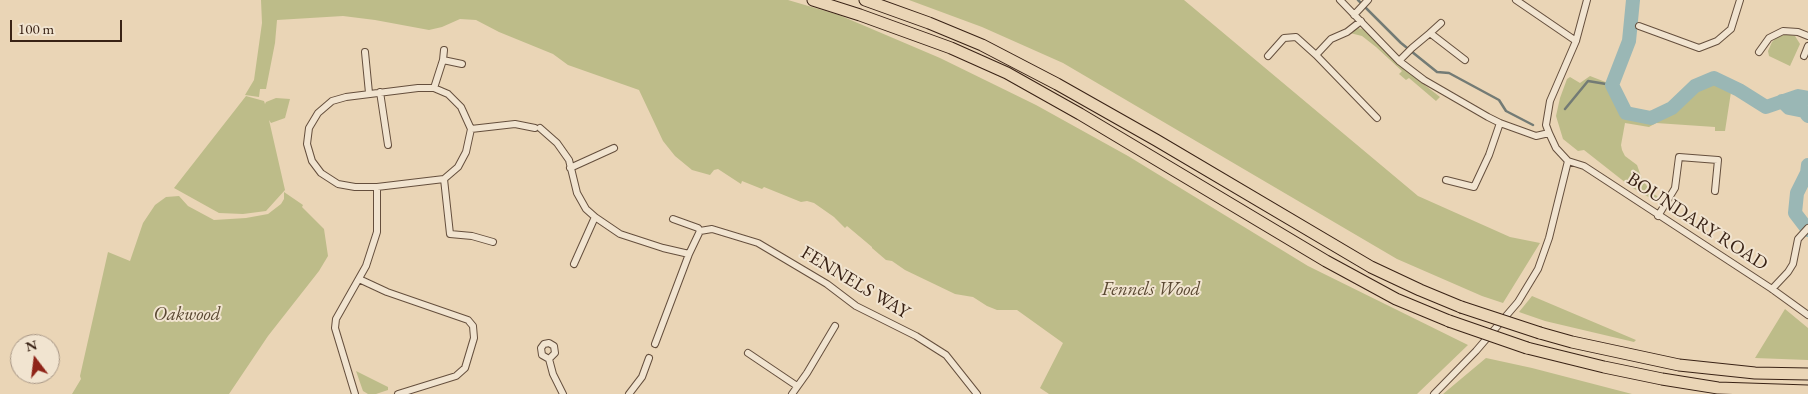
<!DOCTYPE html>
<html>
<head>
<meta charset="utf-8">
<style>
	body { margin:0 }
	#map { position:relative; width:1808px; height:394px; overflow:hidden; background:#ead5b6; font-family:"EB Garamond",serif }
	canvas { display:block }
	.north { position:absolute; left:10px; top:334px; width:50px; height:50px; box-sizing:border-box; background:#f1e4d0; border:1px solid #a79685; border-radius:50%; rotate:345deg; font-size:14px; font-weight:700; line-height:20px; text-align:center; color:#392215 }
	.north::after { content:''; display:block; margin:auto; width:18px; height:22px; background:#8f2418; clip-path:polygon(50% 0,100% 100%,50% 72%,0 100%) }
	.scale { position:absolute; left:10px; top:20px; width:112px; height:22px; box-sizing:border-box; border:2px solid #392215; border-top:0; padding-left:6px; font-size:15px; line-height:18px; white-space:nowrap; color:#392215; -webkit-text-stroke:4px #f1e4d0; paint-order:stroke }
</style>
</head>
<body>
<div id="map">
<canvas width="1808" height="394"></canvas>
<div class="north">N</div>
<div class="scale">100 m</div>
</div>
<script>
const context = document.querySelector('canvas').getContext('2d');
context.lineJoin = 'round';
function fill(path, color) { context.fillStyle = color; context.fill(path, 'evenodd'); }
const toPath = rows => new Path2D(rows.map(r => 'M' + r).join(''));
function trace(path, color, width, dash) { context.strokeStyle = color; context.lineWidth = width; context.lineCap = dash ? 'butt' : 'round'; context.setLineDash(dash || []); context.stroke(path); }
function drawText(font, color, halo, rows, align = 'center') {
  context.font = font + ' "EB Garamond",serif'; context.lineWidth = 4; context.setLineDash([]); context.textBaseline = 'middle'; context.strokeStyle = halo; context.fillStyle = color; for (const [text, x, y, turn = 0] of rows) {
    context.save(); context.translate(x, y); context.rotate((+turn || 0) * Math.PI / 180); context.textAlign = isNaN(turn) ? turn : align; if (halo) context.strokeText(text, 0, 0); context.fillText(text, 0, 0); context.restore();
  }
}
fill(toPath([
	[261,0,788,0,839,15,940,58,1036,105,1128,156,1308,266,1468,345,1417,394,1049,394,1040,388,1063,343,1017,310,997,310,987,306,973,297,955,294,905,270,892,261,886,260,872,248,872,247,847,226,845,228,834,217,814,203,807,201,801,202,764,187,762,189,742,181,741,184,718,169,714,170,710,175,692,170,675,156,663,141,639,90,568,65,553,54,499,32,476,20,460,19,442,27,429,30,375,20,343,16,277,20,275,43,266,89,260,89,259,97,245,95,254,80,262,23],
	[909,0,1184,0,1418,196,1510,237,1540,243,1503,303,1482,296,1397,259,1063,63,982,27],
	[1358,28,1363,29,1398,64,1440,97,1436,101,1409,78,1406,80,1399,74,1402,71,1376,47,1362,36,1350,33],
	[1790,35,1795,36,1800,44,1790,66,1769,56,1768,51,1772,42,1776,38,1784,35],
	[1590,76,1608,83,1613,92,1624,107,1630,112,1640,116,1654,116,1670,109,1706,78,1727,83,1731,92,1725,131,1715,131,1715,127,1656,123,1649,127,1625,123,1621,145,1622,150,1625,156,1637,165,1642,179,1651,192,1660,198,1652,199,1631,187,1584,150,1578,151,1563,139,1556,116,1560,98,1567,79,1570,77,1580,83],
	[246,96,264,101,265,104,266,102,276,98,290,99,285,118,271,123,269,120,285,190,266,211,243,214,219,213,174,188],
	[284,192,303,205,302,207,324,229,328,256,319,271,268,336,229,394,72,394,81,379,80,376,108,252,130,261,143,223,155,205,166,197,179,196,188,206,214,220,246,218,268,214,281,204,284,199],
	[1532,296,1636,340,1634,342,1545,321,1519,312],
	[1785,309,1808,328,1808,360,1755,358],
	[1486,358,1532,368,1632,394,1443,394],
	[356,371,388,387,388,390,376,394,368,394,363,391]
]), '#bdbc89');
trace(toPath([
	[1358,0,1401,43,1437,72,1449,73,1499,100,1506,111,1533,125],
	[1565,109,1588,81,1612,85]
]), '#737b75', 2.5);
trace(toPath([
	[1633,0,1629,41,1612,85,1626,113,1651,118,1672,108,1695,86,1714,78,1739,90,1766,107,1798,96,1808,98],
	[1782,101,1789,108,1804,111,1808,116],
	[1808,165,1807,173,1797,193,1795,213,1808,230]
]), '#9ab7b5', 14);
const street = toPath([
	[1340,0,1399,61,1424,80,1488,117,1500,123,1536,136,1549,133,1556,148,1568,161,1584,166,1772,289,1808,315],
	[1516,0,1576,41],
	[1354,15,1368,0],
	[1639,26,1699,48,1717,41,1731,29,1740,0],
	[1430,33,1441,23],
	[365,52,369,93],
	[1759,52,1769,38,1783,31,1798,32,1808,36],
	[1316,55,1331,39,1347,32,1361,21],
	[1268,56,1284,38,1296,37,1316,55,1377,118],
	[1804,56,1808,46],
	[443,60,462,64],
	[1399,61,1412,48,1430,33,1465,60],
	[418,88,434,88,448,94,461,107,471,129,466,152,458,167,444,179,377,187,355,187,338,184,321,173,312,161,307,144,309,128,318,113,332,101,346,97,418,88],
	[434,88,443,60,444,50],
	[380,92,388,145],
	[540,128,557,143,569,160,577,193,586,209,595,217,620,234,663,248,689,254],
	[471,129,515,124,535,128],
	[1549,133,1546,125,1550,101,1576,41,1587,0],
	[570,168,614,148],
	[444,179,450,234,472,236,493,242],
	[1446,180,1474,187,1489,155,1500,123],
	[1658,216,1675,188,1679,157,1718,160,1715,191],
	[673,219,698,228,700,231],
	[700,231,712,229,758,243,827,284,856,306,916,336,946,355,977,394],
	[574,264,595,217],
	[359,279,387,292,468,320,473,326,474,338,465,368,456,376,398,394],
	[1772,289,1788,272,1793,264,1798,239,1808,228],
	[655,344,689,254,700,231],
	[748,353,797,386],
	[549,359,555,353,554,346,549,343,544,344,541,348,542,355,549,359,553,374,563,394],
	[355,394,335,328,336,319,366,266,377,232,377,187],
	[629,394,642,377,649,358],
	[792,394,807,373,835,326],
	[1434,394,1476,351,1518,302,1538,269,1549,238,1568,161]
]);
const highway = toPath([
	[813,0,860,15,951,48,1007,73,1080,114,1326,261,1396,299,1449,321],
	[865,0,929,23,982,45,1057,84,1156,140,1371,267,1420,290,1461,307],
	[1540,333,1572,342,1679,365,1755,373,1808,374],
	[1527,348,1604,367,1662,379,1718,388,1808,391]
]);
trace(street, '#654f3d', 8);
trace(highway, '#392215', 13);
trace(street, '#f1e4d0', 6);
trace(highway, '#ead5b6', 11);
const highwayBridge = toPath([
	[1461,307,1540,333],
	[1449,321,1527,348]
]);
trace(highwayBridge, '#392215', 13, []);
trace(highwayBridge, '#ead5b6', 11);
drawText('19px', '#392215', '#f1e4d0', [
	["BOUNDARY ROAD",1697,222,33],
	["FENNELS WAY",855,283,31]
]);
drawText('italic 19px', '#5a4832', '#f1e4d0', [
	["Fennels Wood",1151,290],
	["Oakwood",187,315]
]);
</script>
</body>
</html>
